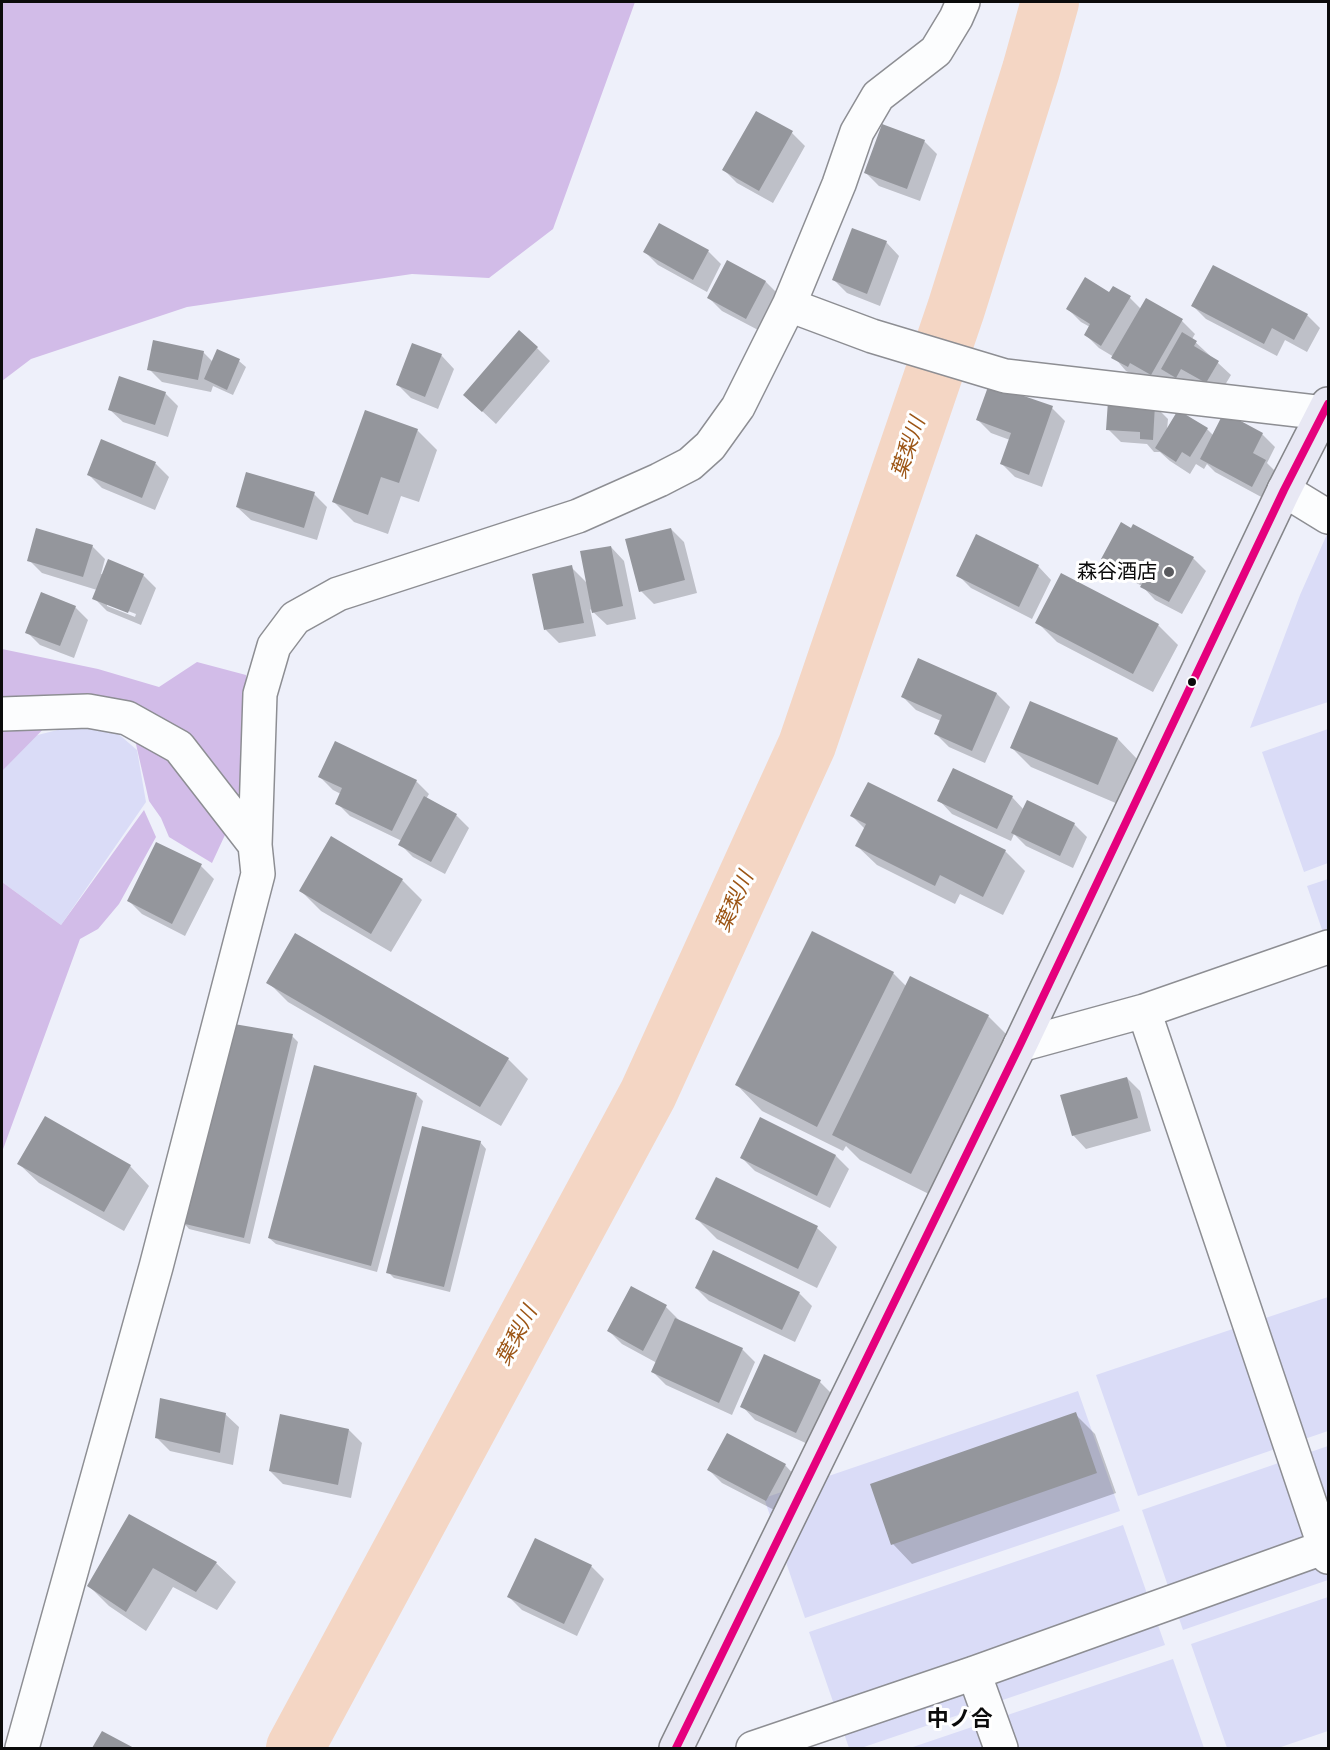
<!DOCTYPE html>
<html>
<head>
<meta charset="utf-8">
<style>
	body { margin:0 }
	#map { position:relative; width:1330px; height:1750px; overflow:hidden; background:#eef0fa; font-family:"Zilla Slab",serif }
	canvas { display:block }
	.frame { position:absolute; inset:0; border:3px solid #0b0b0b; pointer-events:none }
</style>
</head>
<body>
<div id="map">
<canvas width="1330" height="1750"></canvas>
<div class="frame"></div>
</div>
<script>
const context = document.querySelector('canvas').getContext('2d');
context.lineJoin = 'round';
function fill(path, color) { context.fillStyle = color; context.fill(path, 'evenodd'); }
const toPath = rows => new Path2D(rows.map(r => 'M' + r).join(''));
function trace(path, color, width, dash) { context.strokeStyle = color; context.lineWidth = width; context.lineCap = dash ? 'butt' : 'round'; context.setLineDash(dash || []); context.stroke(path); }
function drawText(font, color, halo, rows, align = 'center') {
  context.font = font + ' "Zilla Slab","Noto Sans JP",serif'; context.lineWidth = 6; context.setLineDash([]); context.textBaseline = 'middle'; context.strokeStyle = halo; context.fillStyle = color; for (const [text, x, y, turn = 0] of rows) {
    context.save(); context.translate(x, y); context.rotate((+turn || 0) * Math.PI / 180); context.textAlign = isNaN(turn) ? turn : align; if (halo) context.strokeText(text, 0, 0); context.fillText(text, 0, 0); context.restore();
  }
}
fill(toPath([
	[1328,532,1328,702,1250,728,1300,595],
	[101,719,137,750,146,802,61,925,2,882,2,749,6,743],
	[1328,729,1328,863,1304,872,1262,752],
	[1328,879,1328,947,1307,886],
	[1328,1297,1328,1431,1138,1496,1096,1375],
	[1078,1391,1120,1511,805,1618,764,1498],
	[1328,1446,1328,1580,1183,1630,1142,1510],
	[1123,1525,1165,1645,861,1748,849,1748,809,1632],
	[1328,1597,1328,1731,1278,1748,1227,1748,1191,1644],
	[1173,1659,1204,1748,910,1748]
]), '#dadcf7');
fill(toPath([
	[2,2,635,2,553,229,489,278,412,274,187,307,31,359,2,381],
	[2,649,98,669,159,687,197,662,246,675,247,712,237,809,212,863,169,837,161,818,149,801,130,718,65,707,2,771],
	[144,810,156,837,119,904,98,929,80,939,2,1152,2,882,61,925]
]), '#d2bce8');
fill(toPath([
	[792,133,805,146,773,203,737,183,724,170],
	[924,141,937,154,920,201,879,186,866,173],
	[886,242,899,256,880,306,847,293,834,280],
	[708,251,721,264,707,292,658,265,645,252],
	[728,262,766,282,779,295,760,331,722,311,709,298],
	[1109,294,1130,298,1141,309,1182,321,1195,334,1192,339,1231,375,1219,395,1176,382,1171,377,1165,387,1143,375,1141,379,1126,371,1114,357,1099,348,1086,335,1090,327,1081,322,1068,309],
	[1193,306,1307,315,1320,328,1307,352,1285,340,1277,356,1206,319],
	[537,348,550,361,496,424,465,395],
	[218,351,239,361,246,367,233,395,213,386,211,392,162,382,149,369,203,352,213,362],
	[441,355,454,369,438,409,411,398,397,384],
	[165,393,178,406,168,437,123,422,109,409],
	[1155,406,1168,419,1167,430,1179,412,1207,429,1214,436,1262,434,1275,447,1267,463,1278,474,1265,499,1215,472,1207,464,1204,469,1196,464,1190,474,1170,461,1160,452,1154,452,1147,444,1121,442,1108,429],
	[1052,408,1065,421,1042,487,1015,477,1002,464,1010,440,991,433,978,420],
	[417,430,437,450,419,502,401,496,388,534,354,522,334,502],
	[102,441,156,464,169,477,155,510,102,488,89,475],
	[314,494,327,507,317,540,251,520,237,507],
	[671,529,684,542,697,593,654,604,641,591],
	[92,546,105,559,101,574,143,575,156,588,141,625,107,611,94,598,97,590,42,573,29,560],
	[107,603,136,614,135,617,107,606],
	[611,547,624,561,636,619,607,625,590,609,596,636,559,643,546,630,534,575,571,567,588,584],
	[1193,558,1206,571,1182,614,1155,600,1142,586,1116,572,1103,559],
	[1038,566,1051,580,1032,619,971,588,958,575],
	[75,607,88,620,74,658,40,645,27,632],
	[1037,622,1158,625,1178,645,1153,692,1057,642],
	[919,660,997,694,1010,707,985,763,949,747,936,734,941,721,916,710,903,697],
	[1031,703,1118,739,1137,759,1118,804,1031,767,1012,748],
	[320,777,416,781,429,794,426,799,456,815,469,828,445,874,413,857,400,844,402,841,350,816,337,803,341,794,333,790],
	[1012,797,1024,810,1074,824,1087,837,1073,868,1026,846,1014,834,1011,841,952,814,939,800],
	[852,816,1005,851,1025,871,1003,915,960,894,955,904,877,865,857,846,865,829],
	[201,866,214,879,185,936,142,914,129,901],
	[402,880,422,900,391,952,321,911,301,891],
	[893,973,907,987,988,1016,1014,1042,937,1198,860,1160,846,1146,843,1151,762,1111,737,1085],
	[268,982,508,1059,528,1079,501,1126,288,1002],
	[292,1036,298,1042,250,1244,189,1229,183,1222],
	[315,1067,417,1095,423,1101,377,1272,276,1244,269,1238],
	[1127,1078,1140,1091,1151,1131,1086,1149,1073,1135],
	[480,1142,486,1149,450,1292,394,1278,388,1272],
	[836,1156,849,1169,830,1208,755,1171,742,1158],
	[19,1164,130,1166,149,1186,124,1231,39,1183],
	[697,1219,817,1228,837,1247,817,1288,717,1239],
	[696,1288,799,1293,812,1306,795,1342,709,1301],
	[666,1307,679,1320,678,1321,742,1349,755,1362,732,1415,666,1385,653,1372,657,1363,622,1344,609,1331],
	[820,1382,833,1395,810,1445,755,1420,742,1406],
	[225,1414,239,1427,233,1465,170,1451,157,1438],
	[1075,1414,1095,1434,1116,1493,912,1564,893,1544],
	[349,1430,362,1443,351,1498,283,1484,270,1471],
	[785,1465,798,1479,780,1513,722,1483,709,1470],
	[129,1516,216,1563,236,1582,217,1610,173,1587,146,1631,109,1606,89,1586],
	[591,1566,604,1579,577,1636,522,1610,509,1597],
	[103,1733,131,1748,94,1748]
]), '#0003');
trace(toPath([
	[295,1748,648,1094,807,745,956,309,1031,70,1050,2]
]), '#f4d6c4', 58);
fill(toPath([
	[756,111,793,131,759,191,722,170],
	[882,124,925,140,907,189,864,173],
	[659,223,709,250,693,280,643,252],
	[852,228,887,241,867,294,832,280],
	[727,260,766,281,746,319,707,298],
	[1213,265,1308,314,1294,340,1272,328,1264,344,1191,306],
	[1085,277,1109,292,1113,286,1131,296,1101,346,1084,335,1090,324,1066,309],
	[1146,298,1183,319,1151,375,1130,363,1128,367,1111,358],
	[519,330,538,347,482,412,463,395],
	[1182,332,1197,341,1194,346,1219,361,1206,383,1181,369,1176,378,1161,369],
	[153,340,204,351,198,380,147,370],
	[412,343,442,354,425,397,396,385],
	[217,349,240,359,227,390,204,379],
	[119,376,166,392,155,425,108,410],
	[989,384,1053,406,1029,475,1000,464,1011,433,976,420],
	[1108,401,1155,405,1153,440,1140,439,1140,432,1106,430],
	[365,410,418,429,399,483,381,477,368,515,332,502],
	[1178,410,1208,428,1190,457,1182,452,1176,462,1155,448],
	[1224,412,1263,433,1253,453,1266,460,1252,487,1200,459],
	[101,439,156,462,142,498,87,475],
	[246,472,315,492,304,528,236,507],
	[1121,522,1131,528,1133,524,1194,557,1169,602,1140,587,1143,582,1101,559],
	[36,528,93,545,83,577,27,561],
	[671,528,685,580,639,592,625,539],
	[976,534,1039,565,1019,607,956,576],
	[611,546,623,606,592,613,580,551],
	[108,559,144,574,128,613,92,599],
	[572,565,584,623,544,630,532,574],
	[1061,573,1159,624,1133,674,1035,623],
	[41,592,76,606,60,646,25,633],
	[918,658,997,693,972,751,934,734,942,715,901,697],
	[1030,701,1118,738,1098,785,1010,748],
	[335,741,417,780,392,831,335,804,342,788,318,777],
	[953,768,1013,796,997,829,937,801],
	[868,782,1006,850,983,897,940,875,935,886,855,846,866,824,850,816],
	[424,796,457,814,431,862,398,845],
	[1027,800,1075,823,1060,856,1011,833],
	[331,836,403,879,371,934,299,891],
	[156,842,202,864,172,924,127,901],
	[812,931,894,972,817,1127,735,1085],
	[295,933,509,1058,480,1107,266,983],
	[910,976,989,1015,911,1174,832,1135],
	[234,1024,293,1034,244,1238,181,1223],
	[314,1065,417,1093,371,1266,268,1238],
	[1127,1077,1138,1118,1072,1136,1060,1095],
	[45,1116,131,1165,104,1212,17,1164],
	[760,1117,836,1155,817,1196,740,1158],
	[422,1126,481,1141,444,1287,386,1273],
	[716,1177,818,1226,798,1269,695,1219],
	[713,1250,800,1292,782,1330,695,1288],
	[631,1286,667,1305,643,1351,607,1331],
	[675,1318,743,1348,719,1403,651,1372],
	[764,1354,821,1380,796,1433,740,1407],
	[160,1398,226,1413,220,1453,155,1438],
	[1076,1412,1097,1473,891,1545,870,1484],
	[280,1414,349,1429,338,1485,269,1471],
	[727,1433,786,1464,766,1501,707,1470],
	[129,1514,217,1562,196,1592,153,1568,126,1612,87,1586],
	[535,1538,592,1565,564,1624,507,1597],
	[102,1731,134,1748,92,1748]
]), '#94969c');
const street = toPath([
	[789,305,839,184,857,132,878,96,936,51,956,18,963,2],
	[1284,490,1328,517],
	[2,714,88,711,127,718,179,747,255,845],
	[1144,1011,1328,1557],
	[1020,1045,1144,1011,1328,947],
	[974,1673,1001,1748],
	[22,1748,156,1267,258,874,255,845,260,694,274,646,295,618,338,594,578,516,659,480,690,464,710,446,738,407,789,305,872,336,1005,376,1324,413],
	[753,1748,974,1673,1328,1546]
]);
const secondary = toPath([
	[676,1748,1020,1045,1284,490,1328,404]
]);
trace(street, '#8d8e93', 36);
trace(secondary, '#848589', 36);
trace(street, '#fcfdfe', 33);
trace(secondary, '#e8e8f4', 33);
trace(toPath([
	[676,1748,1020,1045,1284,490,1328,404]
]), '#e5007d', 8);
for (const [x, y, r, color] of [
	[1169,572,6,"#5a5b5f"],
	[1192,682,5,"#0b0b0b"]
]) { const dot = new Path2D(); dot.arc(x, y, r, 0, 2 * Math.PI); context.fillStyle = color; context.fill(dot); trace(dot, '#fff', 2); }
drawText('20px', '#0b0b0b', '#fff', [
	["森谷酒店",1157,572]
], 'right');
drawText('italic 21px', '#9c5515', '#fff', [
	["葉梨川",909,448,-71],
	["葉梨川",735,902,-66],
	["葉梨川",517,1336,-62]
]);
drawText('bold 22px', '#0b0b0b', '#fff', [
	["中ノ合",960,1720]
]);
</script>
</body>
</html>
